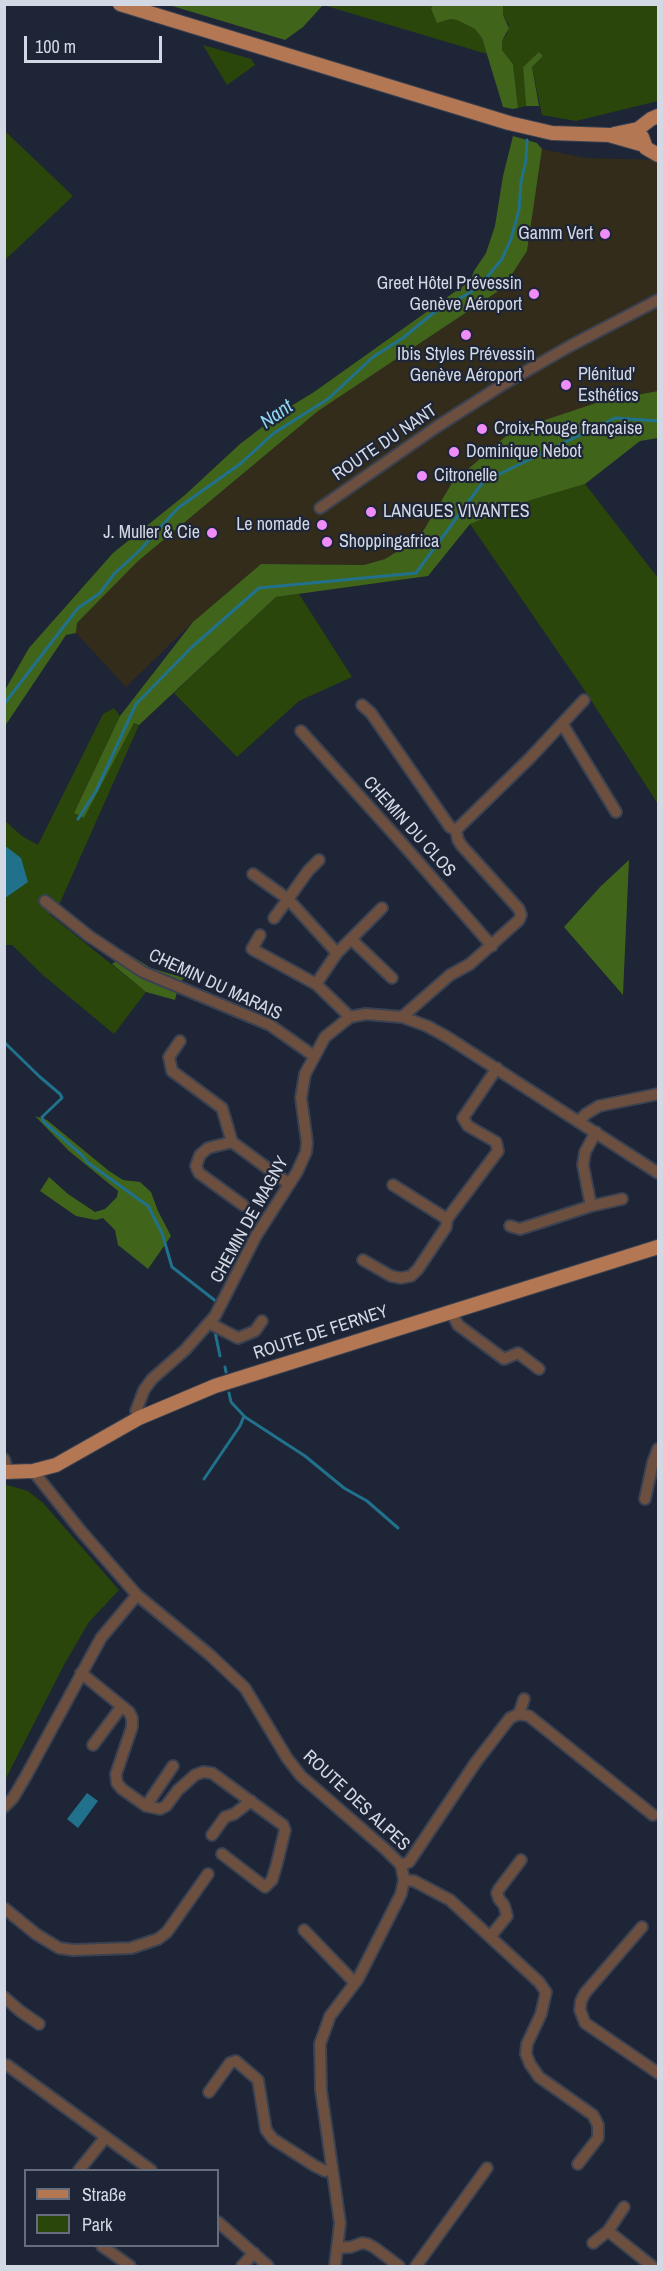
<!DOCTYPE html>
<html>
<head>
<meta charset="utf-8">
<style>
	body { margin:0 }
	#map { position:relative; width:663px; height:2271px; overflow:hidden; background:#1d2536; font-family:"Archivo Narrow",sans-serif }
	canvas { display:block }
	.frame { position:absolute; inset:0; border:6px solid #d3d9e4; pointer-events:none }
	.legend { position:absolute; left:24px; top:2169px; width:195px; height:78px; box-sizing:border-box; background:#1d2536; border:2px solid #666d7c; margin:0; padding:8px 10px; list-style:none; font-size:18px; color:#d3d9e4 }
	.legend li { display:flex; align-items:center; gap:12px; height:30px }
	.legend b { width:30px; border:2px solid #666d7c }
	.scale { position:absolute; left:24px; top:36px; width:138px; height:27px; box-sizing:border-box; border:3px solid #d3d9e4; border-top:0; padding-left:8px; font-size:18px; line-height:21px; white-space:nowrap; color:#d3d9e4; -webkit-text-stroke:4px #1d2536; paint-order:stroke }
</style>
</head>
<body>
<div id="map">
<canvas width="663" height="2271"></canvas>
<div class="frame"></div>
<ul class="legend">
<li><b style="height:8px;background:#b47754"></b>Straße</li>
<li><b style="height:16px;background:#2b460b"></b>Park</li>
</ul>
<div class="scale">100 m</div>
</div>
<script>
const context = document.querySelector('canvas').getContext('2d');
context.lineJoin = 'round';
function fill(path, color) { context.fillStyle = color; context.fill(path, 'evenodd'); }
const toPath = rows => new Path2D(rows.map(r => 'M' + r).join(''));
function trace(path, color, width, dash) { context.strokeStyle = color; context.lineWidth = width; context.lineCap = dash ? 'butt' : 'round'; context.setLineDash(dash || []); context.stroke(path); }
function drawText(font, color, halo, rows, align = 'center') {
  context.font = font + ' "Archivo Narrow",sans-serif'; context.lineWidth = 4.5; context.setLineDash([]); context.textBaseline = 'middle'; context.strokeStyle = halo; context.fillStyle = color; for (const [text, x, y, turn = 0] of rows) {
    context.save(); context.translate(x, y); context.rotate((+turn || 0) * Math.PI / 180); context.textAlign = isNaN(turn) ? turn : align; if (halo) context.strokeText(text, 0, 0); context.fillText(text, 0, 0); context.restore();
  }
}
fill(toPath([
	[542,149,585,158,658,160,658,391,599,402,452,483,419,538,385,559,364,565,261,564,193,622,126,687,76,633,77,623,137,562,318,411,503,288,527,251]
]), '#332c1b');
fill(toPath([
	[323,5,434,5,431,8,450,19,457,20,475,29,482,38,487,54],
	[503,5,658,5,658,101,576,121,542,115,532,67,543,56,539,52,523,67,526,106,518,108,513,64,502,50,502,41,507,34,509,25,503,15],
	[203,45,251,59,255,65,227,85],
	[5,131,73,196,5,260],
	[585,484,658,578,658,804,585,691,470,524,531,500],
	[299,594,352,677,299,701,237,757,174,693,276,597],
	[114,708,120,716,74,813,84,818,134,723,139,725,59,905,49,914,146,992,114,1034,44,976,12,945,5,945,5,821,22,836,38,845,103,714],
	[7,1485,28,1491,43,1503,119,1590,89,1622,65,1663,5,1780,4,1490]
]), '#2b460b');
fill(toPath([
	[434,4,503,5,503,15,509,28,502,41,502,50,513,64,518,108,513,109,503,107,482,38,475,29,457,20,450,19,437,23,431,8],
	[169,5,323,4,323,5,303,27,285,40],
	[539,52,543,56,532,67,539,106,526,106,523,67],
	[513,136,537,143,542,149,527,251,503,288,318,411,137,562,77,623,76,633,66,635,5,726,5,690,29,648,113,553,185,495,240,444,283,411,314,392,470,281,474,271,486,253,495,226,503,176],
	[658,391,658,438,640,441,585,484,531,500,470,524,428,576,276,597,139,725,134,723,84,818,74,813,120,716,193,622,261,564,364,565,385,559,419,538,452,483,512,431,599,402],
	[629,860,623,994,623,995,564,927,600,887],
	[127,953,151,968,184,978,179,984,175,1000,146,992,112,964],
	[35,1116,47,1120,109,1171,123,1180,140,1182,151,1192,158,1211,171,1236,148,1269,118,1245,115,1230,103,1218,96,1220,76,1216,40,1191,49,1177,68,1194,95,1212,105,1209,117,1197,118,1191,69,1151]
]), '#41641b');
fill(toPath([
	[4,845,21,858,28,882,5,898],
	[87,1793,98,1801,78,1828,67,1819]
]), '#21718c');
trace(toPath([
	[4,704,78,608,100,593,114,574,140,550,178,508,240,464,274,433,328,399,373,357,403,338,432,314,471,292,488,276,502,259,511,239,519,210,521,182,526,160,527,140],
	[78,819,96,791,136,704,192,647,259,588,416,573,483,482,615,418,658,421],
	[4,1042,40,1077,60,1094,62,1098,42,1117,44,1122,83,1156,87,1162,148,1206,162,1233,172,1267,217,1302],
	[215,1332,220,1356],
	[225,1367,226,1372],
	[229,1393,231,1402,245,1417,305,1456,344,1488,367,1501,398,1528],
	[204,1479,240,1426,244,1416]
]), '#21718c', 3);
const minor = toPath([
	[320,508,438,426,502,385,570,346,658,300],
	[362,705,371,713,450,827,456,830],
	[563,725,616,812],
	[301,731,400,841,492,946],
	[319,860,308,871,288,899,337,953],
	[253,874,288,899,274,918],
	[45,901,89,936,143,972,270,1025,314,1056],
	[260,935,252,949,316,984],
	[351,939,392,978],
	[350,1017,316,984,337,953,382,908],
	[402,1017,450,975,470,964,519,920,521,915,519,909,462,846,458,840,456,830,530,758,584,700],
	[180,1041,169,1057,172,1071,222,1108,232,1142,289,1184],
	[579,1121,586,1114,599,1106,658,1094],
	[232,1142,208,1148,200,1155,196,1166,199,1173,243,1205],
	[393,1185,447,1219],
	[591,1206,622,1199],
	[510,1226,520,1229,591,1206,583,1165,585,1152,596,1132],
	[363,1260,391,1276,401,1278,411,1276,418,1269,446,1227,447,1219,498,1151,496,1142,468,1126,463,1118,497,1068],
	[451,1311,458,1325,504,1359,518,1353,539,1369],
	[209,1323,238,1338,255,1331,262,1321],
	[139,1418,136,1411,144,1390,152,1379,185,1350,215,1316,256,1236,297,1172,306,1152,307,1142,301,1098,305,1074,325,1037,350,1017,366,1014,402,1017,427,1026,447,1037,658,1173],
	[4,1459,8,1473],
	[33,1471,81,1531,137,1595,210,1655,245,1688,287,1758,301,1776,385,1849,401,1865,404,1880,401,1894,358,1979,330,2016,320,2044,321,2090,340,2223,335,2266],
	[645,1499,653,1462,658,1449],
	[81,1673,129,1712,132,1718,132,1727,116,1774,117,1783,122,1789,146,1806,160,1809,166,1806,178,1790,195,1775,203,1772,212,1773,283,1825,285,1830,277,1863,272,1880,265,1887,222,1854],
	[519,1714,529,1716,653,1815],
	[93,1745,122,1706],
	[146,1806,173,1766],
	[4,1807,13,1798,26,1776,101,1638,137,1595],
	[212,1835,225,1817,234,1814,251,1801],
	[401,1865,409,1862,476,1762,510,1718,519,1714,524,1699],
	[404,1880,414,1881,450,1900,539,1982,546,1992,541,2014,527,2044,526,2054,530,2064,539,2077,593,2115,598,2125,598,2138,578,2164],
	[4,1908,36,1934,59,1948,73,1950,131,1948,158,1939,167,1932,208,1874],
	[642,1927,585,1993,581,2001,580,2010,585,2023,658,2073],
	[304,1930,355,1983],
	[490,1937,507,1916,504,1905,499,1899,497,1893,499,1889,521,1860],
	[4,1997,20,2011,39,2024],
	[7,2065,151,2170],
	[209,2092,230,2063,236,2061,258,2080,266,2130,273,2139,315,2166,325,2171,332,2169],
	[79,2170,105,2138],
	[218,2222,268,2266],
	[608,2231,652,2266],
	[593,2243,608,2231,624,2207],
	[102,2246,130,2266],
	[338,2248,351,2247,362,2243,368,2244,375,2248,399,2266],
	[242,2266,254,2253],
	[416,2266,487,2168]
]);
const major = toPath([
	[120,4,509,123,552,133,609,135,644,145],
	[614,134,638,129,651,119,658,116],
	[642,137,646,148,658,155],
	[4,1472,33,1471,56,1465,139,1418,215,1386,658,1247]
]);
trace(minor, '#3a4252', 14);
trace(major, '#3a4252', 16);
trace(minor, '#6d4f3f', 10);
trace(major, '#b47754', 14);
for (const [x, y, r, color] of [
	[605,234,6,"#ee8cf8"],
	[534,294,6,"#ee8cf8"],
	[466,335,6,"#ee8cf8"],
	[566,385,6,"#ee8cf8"],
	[482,429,6,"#ee8cf8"],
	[454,452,6,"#ee8cf8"],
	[422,476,6,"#ee8cf8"],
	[371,512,6,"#ee8cf8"],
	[322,525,6,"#ee8cf8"],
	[212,533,6,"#ee8cf8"],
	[327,542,6,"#ee8cf8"]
]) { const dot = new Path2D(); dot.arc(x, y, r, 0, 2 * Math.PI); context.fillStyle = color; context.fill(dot); trace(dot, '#1d2536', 2); }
drawText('18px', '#d3d9e4', '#1d2536', [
	["Gamm Vert",593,234,"right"],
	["Greet Hôtel Prévessin",522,284,"right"],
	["Genève Aéroport",522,305,"right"],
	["Ibis Styles Prévessin",466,355,"center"],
	["Genève Aéroport",466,376,"center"],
	["Plénitud'",578,375],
	["Esthétics",578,396],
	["Croix-Rouge française",494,429],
	["Dominique Nebot",466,452],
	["Citronelle",434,476],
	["LANGUES VIVANTES",383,512],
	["Le nomade",310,525,"right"],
	["J. Muller & Cie",200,533,"right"],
	["Shoppingafrica",339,542]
], 'left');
drawText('18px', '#d3d9e4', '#1d2536', [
	["ROUTE DU NANT",385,443,-34],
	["CHEMIN DU CLOS",409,827,48],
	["CHEMIN DU MARAIS",215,985,25],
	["CHEMIN DE MAGNY",250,1220,-61],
	["ROUTE DE FERNEY",321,1333,-18],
	["ROUTE DES ALPES",356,1801,43]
]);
drawText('italic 20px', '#8fd7f4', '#1d2536', [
	["Nant",277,415,-35]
]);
</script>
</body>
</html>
